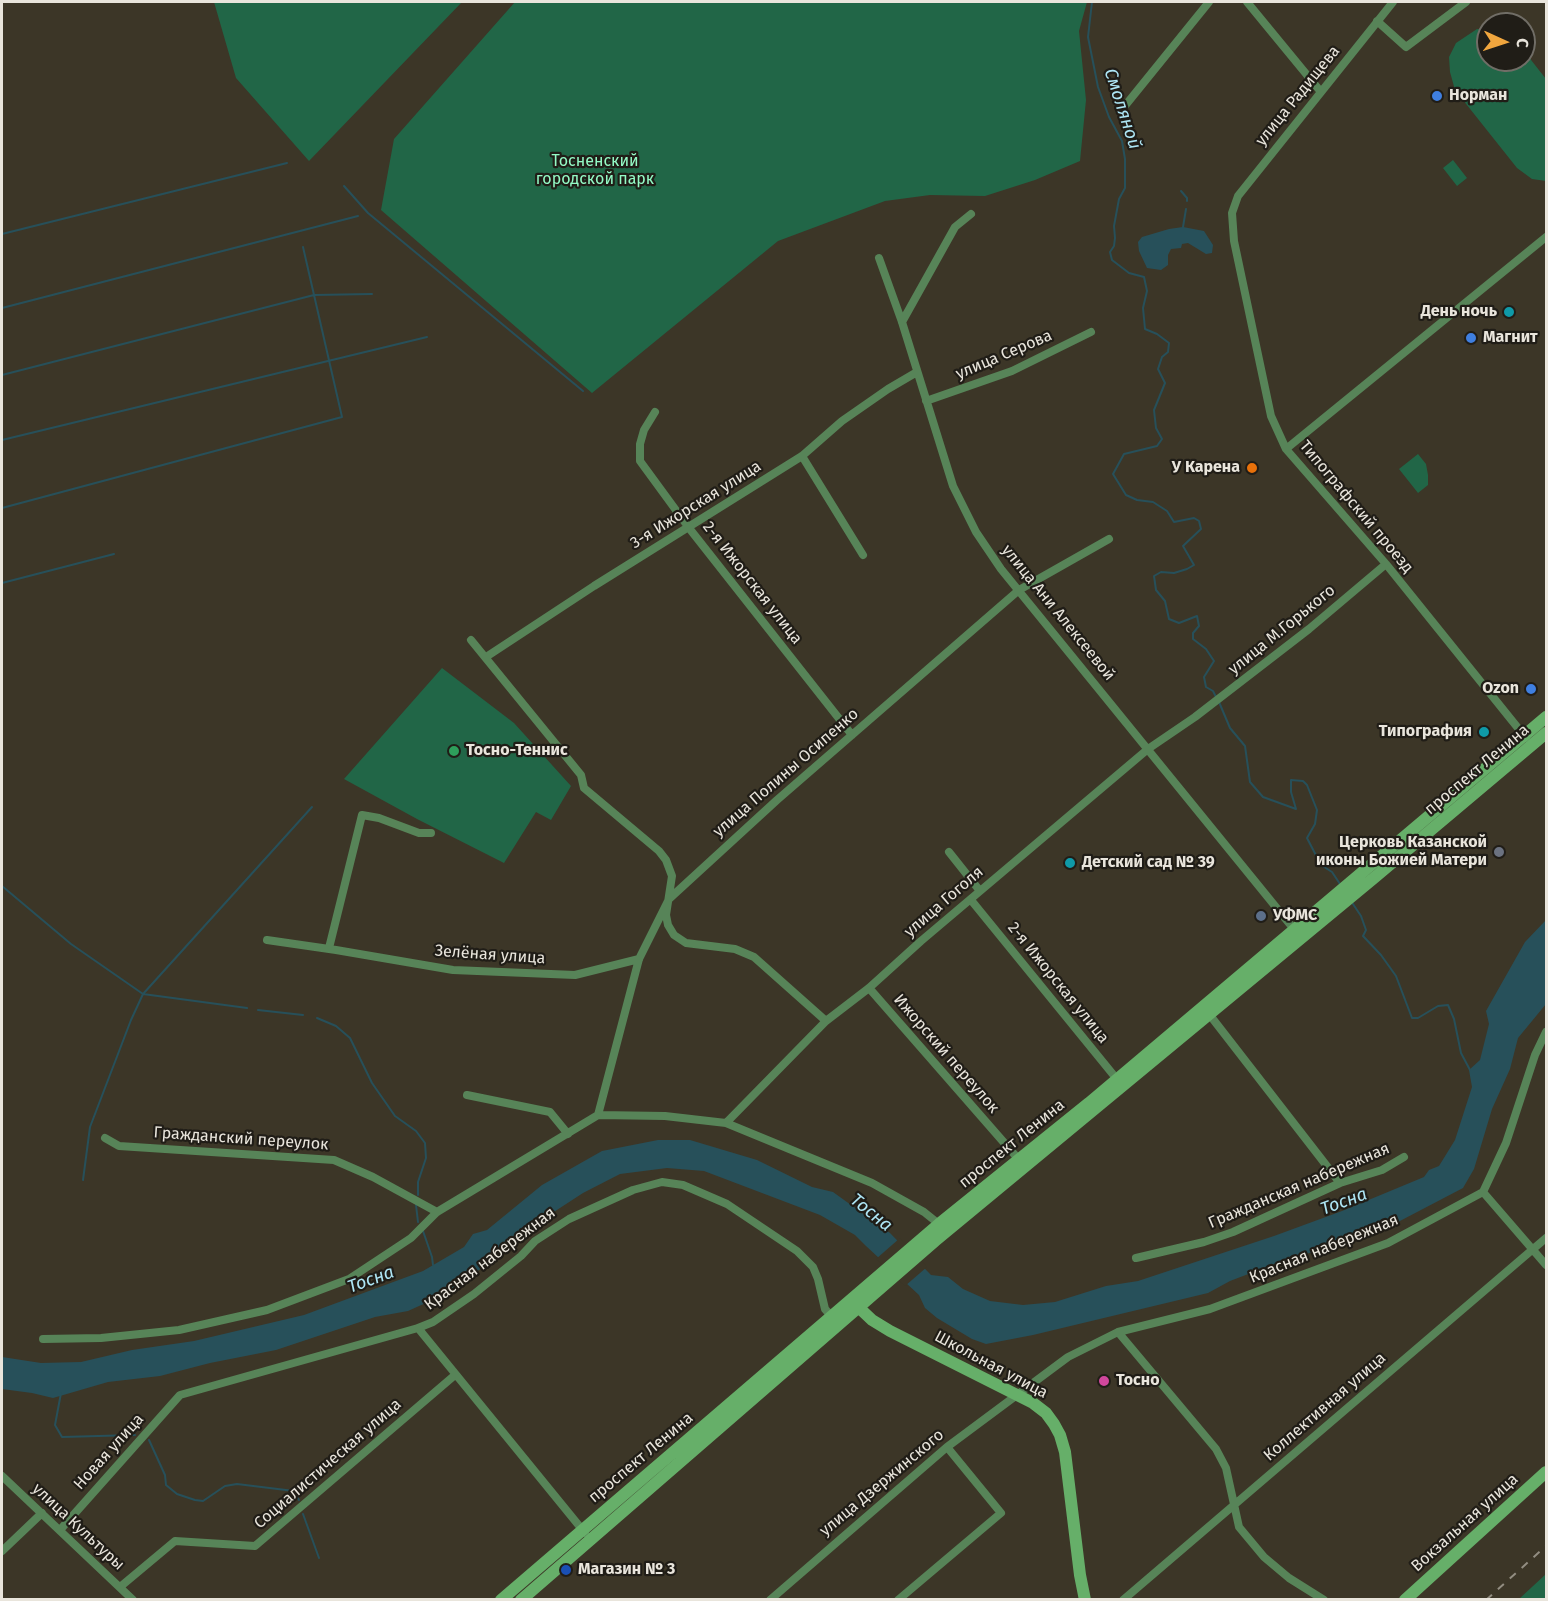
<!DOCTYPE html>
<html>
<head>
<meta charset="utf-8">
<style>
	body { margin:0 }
	#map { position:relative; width:1548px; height:1601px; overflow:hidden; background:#3c3627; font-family:"Fira Sans",sans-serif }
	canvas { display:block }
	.frame { position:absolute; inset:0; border:3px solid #e9e5dc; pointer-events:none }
	.north { position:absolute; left:1476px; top:12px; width:60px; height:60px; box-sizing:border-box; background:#201d17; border:2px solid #706d66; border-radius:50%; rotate:93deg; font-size:16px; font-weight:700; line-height:24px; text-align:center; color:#e9e5dc }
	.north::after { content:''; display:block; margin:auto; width:21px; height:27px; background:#f0a63e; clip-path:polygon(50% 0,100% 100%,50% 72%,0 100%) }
</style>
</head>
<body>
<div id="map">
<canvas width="1548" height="1601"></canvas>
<div class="frame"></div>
<div class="north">С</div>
</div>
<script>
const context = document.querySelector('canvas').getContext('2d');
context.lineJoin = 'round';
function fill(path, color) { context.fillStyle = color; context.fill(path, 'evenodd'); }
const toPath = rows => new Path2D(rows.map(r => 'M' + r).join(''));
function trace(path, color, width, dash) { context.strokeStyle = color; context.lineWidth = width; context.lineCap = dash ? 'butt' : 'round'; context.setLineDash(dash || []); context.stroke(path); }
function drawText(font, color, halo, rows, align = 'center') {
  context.font = font + ' "Fira Sans",sans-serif'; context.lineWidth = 4.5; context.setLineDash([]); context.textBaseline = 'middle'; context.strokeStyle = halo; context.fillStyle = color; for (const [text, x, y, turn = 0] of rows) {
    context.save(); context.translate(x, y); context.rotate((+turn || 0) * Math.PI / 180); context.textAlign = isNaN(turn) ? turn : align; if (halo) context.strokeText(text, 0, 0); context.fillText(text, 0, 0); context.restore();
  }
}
fill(toPath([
	[214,2,462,2,309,161,236,78],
	[515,2,1087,2,1079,31,1086,100,1080,161,1035,180,985,196,930,195,885,201,778,241,592,393,381,210,394,139],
	[1477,29,1488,30,1488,60,1524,60,1524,51,1546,79,1546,181,1532,179,1517,168,1455,90,1450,72,1449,57,1456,43],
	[1453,160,1467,178,1457,186,1443,168],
	[1418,454,1426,464,1428,475,1428,485,1418,493,1399,469],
	[442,668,514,723,571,786,551,820,536,812,504,863,417,819,344,779],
	[1546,1574,1546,1599,1519,1599]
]), '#216647');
fill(toPath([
	[1183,227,1204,231,1213,245,1212,253,1206,254,1188,243,1182,244,1181,248,1171,249,1168,255,1168,265,1161,270,1147,268,1139,251,1138,242,1142,237,1169,229],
	[1546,920,1546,1004,1518,1038,1510,1069,1492,1109,1474,1169,1463,1188,1398,1222,1352,1241,1285,1260,1230,1281,1208,1293,1033,1335,986,1344,972,1339,937,1318,925,1308,919,1295,866,1246,855,1235,820,1215,704,1171,667,1168,620,1174,583,1193,520,1234,482,1268,439,1297,408,1311,375,1317,276,1350,210,1363,160,1376,108,1382,53,1398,32,1393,2,1389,2,1357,41,1363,81,1362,132,1350,194,1341,304,1315,423,1271,464,1247,473,1234,487,1230,542,1185,602,1151,658,1140,690,1140,757,1160,812,1187,833,1192,890,1233,931,1275,948,1277,963,1289,990,1301,1023,1305,1055,1302,1106,1286,1138,1281,1274,1236,1342,1211,1424,1177,1429,1170,1439,1166,1455,1140,1472,1087,1469,1070,1480,1060,1489,1024,1486,1011,1525,942]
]), '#27505a');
fill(toPath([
	[900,1238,927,1267,905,1286,876,1259]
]), '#3c3627');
trace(toPath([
	[1092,2,1088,37,1098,87,1109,117,1122,141,1125,159,1125,188,1119,199,1114,226,1115,238,1114,246,1110,252,1112,260,1129,273,1144,277,1147,291,1143,308,1145,329,1157,334,1169,343,1168,352,1162,357,1158,369,1165,383,1154,410,1156,428,1162,439,1157,446,1124,454,1113,474,1126,495,1137,500,1153,502,1167,511,1174,522,1194,518,1199,521,1201,529,1183,546,1194,565,1187,569,1174,573,1161,572,1154,576,1156,590,1165,601,1169,619,1179,623,1197,616,1199,626,1193,633,1193,639,1206,649,1214,661,1204,677,1206,687,1213,691,1216,697],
	[344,186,368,213,583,391],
	[1181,191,1187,198,1187,201],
	[1183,227,1186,209],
	[2,234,287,163],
	[2,308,358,216],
	[2,375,314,295,372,294],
	[2,440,427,337],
	[2,508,342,417,303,247],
	[2,583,114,554],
	[1219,702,1230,728,1245,746,1250,782,1263,797,1296,809,1291,792,1291,780,1303,781,1307,785,1317,810,1315,824,1307,838,1321,865,1332,872,1340,884],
	[2,886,71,944,143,994,247,1008],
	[1351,901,1361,916,1366,930,1363,936,1381,955,1396,976,1412,1018,1418,1018,1438,1006,1448,1005,1454,1019,1461,1053,1470,1070],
	[258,1010,303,1015],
	[317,1018,336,1026,350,1038,372,1083,395,1116,416,1131,425,1143,426,1158,418,1182,418,1195],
	[83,1180,90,1127,131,1020,143,994,312,807],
	[416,1205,418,1222],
	[423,1231,432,1257,433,1265],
	[61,1393,55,1425,62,1437,135,1435],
	[149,1440,165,1475,166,1485,177,1494,195,1500,203,1501,225,1486,237,1484,294,1491,299,1500],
	[303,1514,319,1558]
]), '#27505a', 2);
trace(toPath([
	[1247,2,1321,92],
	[1393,2,1238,196,1232,213,1234,241,1271,416,1286,449,1386,564,1526,738],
	[1377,21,1406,47,1466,2],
	[1120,112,1209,2],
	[879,258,902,322,953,486,976,532,1001,569,1297,933],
	[902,322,955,227,971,214],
	[926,401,1012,371,1091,332],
	[655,412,644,430,640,444,640,461,689,528,852,735],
	[1286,449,1546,237],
	[802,456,863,555],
	[471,640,581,775,584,788,659,851,666,860,672,876,666,915,668,925,674,935,686,943,735,949,754,957,826,1021],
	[486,657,594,586,802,456,842,421,888,389,917,372],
	[949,852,980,891],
	[971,900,1120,1083],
	[267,940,336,950,453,970,575,975,639,959],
	[329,948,362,815,379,818,419,833,431,833],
	[869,988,1021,1162],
	[1209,1014,1340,1183],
	[467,1095,550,1112,568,1134],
	[598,1115,639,959,669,899,777,800,1019,590,1109,539],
	[726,1123,826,1021,869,988,921,941,1148,749,1195,717,1309,629,1386,564],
	[105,1138,119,1146,334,1160,373,1177,437,1212],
	[1483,1192,1546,1265],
	[1136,1258,1204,1242,1233,1232,1340,1183,1382,1170,1404,1157],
	[418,1328,585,1533],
	[1118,1332,1216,1449,1226,1468,1239,1527,1264,1557,1289,1578,1324,1600],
	[43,1339,101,1338,179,1330,267,1310,349,1279,411,1238,437,1212,598,1115,665,1116,726,1123,872,1183,924,1212,939,1224],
	[2,1476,133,1600],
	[60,1530,180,1395,418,1328,433,1322,474,1294,521,1256,535,1241,569,1219,633,1190,662,1182,683,1185,727,1204,797,1251,813,1267,818,1279,825,1309,832,1317],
	[2,1551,42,1513],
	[120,1587,175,1541,255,1546,455,1375],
	[770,1600,947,1447,1068,1357,1118,1332,1210,1309,1388,1243,1483,1192,1506,1143,1535,1055,1546,1032],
	[898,1600,1001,1513,947,1447],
	[1123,1600,1546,1238]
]), '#578458', 8);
trace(toPath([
	[854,1303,872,1320,890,1331,1033,1403,1046,1413,1054,1424,1060,1435,1065,1452,1080,1575,1085,1600],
	[501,1600,939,1224,1089,1103,1546,717],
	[521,1600,935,1241,1374,878,1546,733],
	[1405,1600,1546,1472]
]), '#66af69', 12);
trace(toPath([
	[1486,1600,1546,1546]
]), '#928d81', 2, [8, 8]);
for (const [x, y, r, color] of [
	[1437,96,6,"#3f7fe0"],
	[1509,312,6,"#0f9aa8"],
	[1471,338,6,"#3f7fe0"],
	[1252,468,6,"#e8710a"],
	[1531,689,6,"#3f7fe0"],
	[1484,732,6,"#0f9aa8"],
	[454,751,6,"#2e9e5b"],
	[1499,852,6,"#6b7280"],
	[1070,863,6,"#0f9aa8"],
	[1261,916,6,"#5c6f8a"],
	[1104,1381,6,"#d1479c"],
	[566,1570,6,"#1a4fb4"]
]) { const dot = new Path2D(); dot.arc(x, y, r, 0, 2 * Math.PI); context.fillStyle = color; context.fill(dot); trace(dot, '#201d17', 2); }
drawText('16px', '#e9e5dc', '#201d17', [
	["улица Радищева",1298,96,-51],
	["улица Серова",1004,355,-23],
	["3-я Ижорская улица",696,505,-32],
	["Типографский проезд",1356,507,50],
	["2-я Ижорская улица",752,583,52],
	["улица Ани Алексеевой",1058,613,51],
	["улица М.Горького",1282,630,-39],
	["проспект Ленина",1477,770,-40],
	["улица Полины Осипенко",786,773,-41],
	["улица Гоголя",944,902,-41],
	["Зелёная улица",490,955,4],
	["2-я Ижорская улица",1058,983,51],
	["Ижорский переулок",946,1054,49],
	["Гражданский переулок",241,1139,4],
	["проспект Ленина",1012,1144,-39],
	["Гражданская набережная",1299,1186,-23],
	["Красная набережная",1324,1249,-22],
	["Красная набережная",490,1259,-37],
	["Школьная улица",991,1365,28],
	["Коллективная улица",1325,1407,-41],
	["Новая улица",109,1452,-48],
	["проспект Ленина",641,1458,-40],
	["Социалистическая улица",328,1464,-41],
	["улица Дзержинского",882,1483,-40],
	["Вокзальная улица",1465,1523,-42],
	["улица Культуры",78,1527,43]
]);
drawText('bold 16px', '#e9e5dc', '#201d17', [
	["Норман",1449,96],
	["День ночь",1497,312,"right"],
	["Магнит",1483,338],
	["У Карена",1240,468,"right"],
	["Ozon",1519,689,"right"],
	["Типография",1472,732,"right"],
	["Тосно-Теннис",466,751],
	["Церковь Казанской",1487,843,"right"],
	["иконы Божией Матери",1487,861,"right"],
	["Детский сад № 39",1082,863],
	["УФМС",1273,916],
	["Тосно",1116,1381],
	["Магазин № 3",578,1570]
], 'left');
drawText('16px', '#94fbc6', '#201d17', [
	["Тосненский",595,162],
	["городской парк",595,180]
]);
drawText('italic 18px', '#aee6f5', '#201d17', [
	["Смоляной",1122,109,72],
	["Тосна",1344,1202,-20],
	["Тосна",871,1213,39],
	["Тосна",371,1280,-20]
]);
</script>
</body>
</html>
